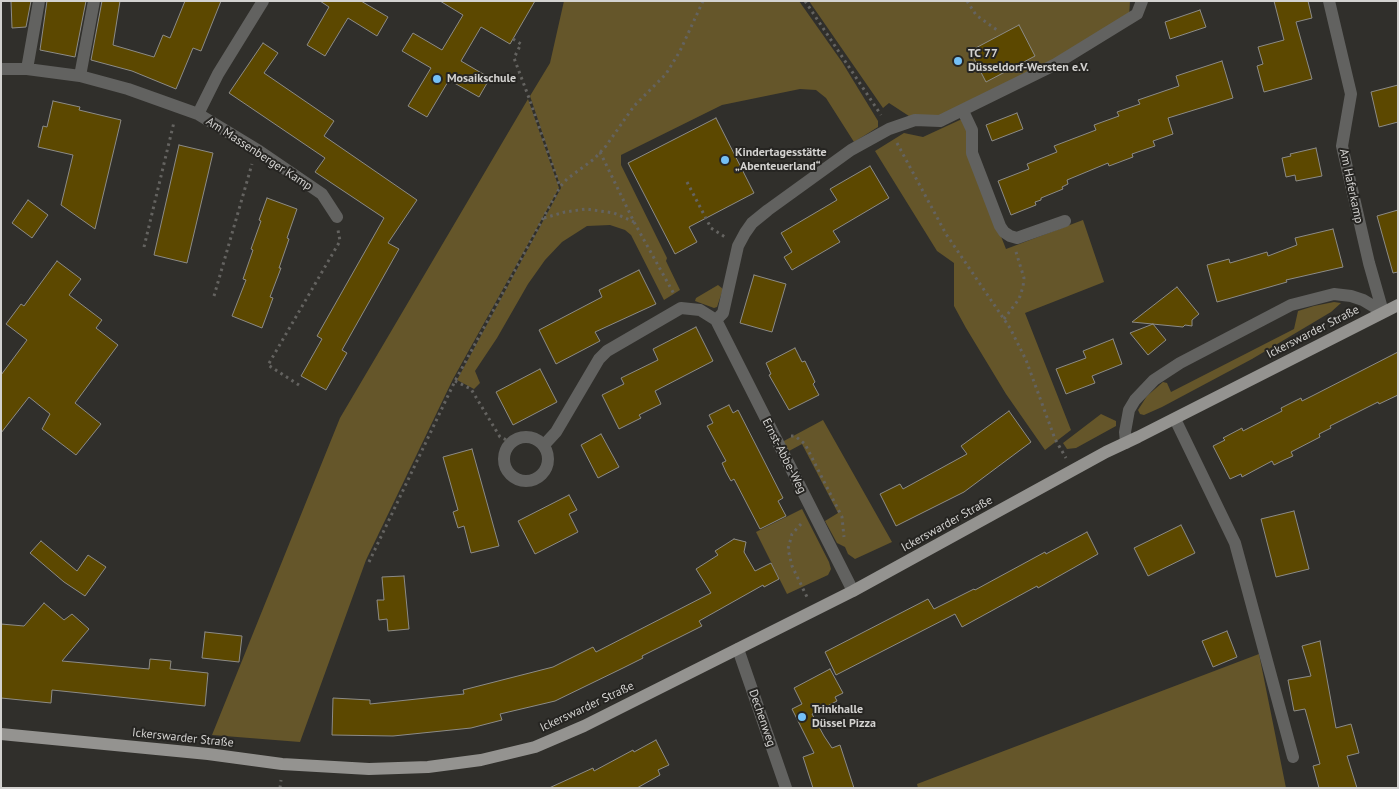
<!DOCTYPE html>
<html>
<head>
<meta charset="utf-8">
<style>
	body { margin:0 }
	#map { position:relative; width:1399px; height:789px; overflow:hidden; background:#302f2b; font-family:"PT Sans",sans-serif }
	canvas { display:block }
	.frame { position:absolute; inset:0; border:2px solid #d3d2d0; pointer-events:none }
</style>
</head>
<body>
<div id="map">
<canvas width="1399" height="789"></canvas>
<div class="frame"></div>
</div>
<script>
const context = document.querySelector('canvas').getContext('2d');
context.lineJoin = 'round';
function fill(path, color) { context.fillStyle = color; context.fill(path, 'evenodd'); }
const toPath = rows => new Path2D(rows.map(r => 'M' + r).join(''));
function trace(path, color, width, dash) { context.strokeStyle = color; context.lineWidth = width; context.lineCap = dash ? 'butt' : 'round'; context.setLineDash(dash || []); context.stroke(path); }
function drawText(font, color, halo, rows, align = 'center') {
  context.font = font + ' "PT Sans",sans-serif'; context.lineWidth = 4; context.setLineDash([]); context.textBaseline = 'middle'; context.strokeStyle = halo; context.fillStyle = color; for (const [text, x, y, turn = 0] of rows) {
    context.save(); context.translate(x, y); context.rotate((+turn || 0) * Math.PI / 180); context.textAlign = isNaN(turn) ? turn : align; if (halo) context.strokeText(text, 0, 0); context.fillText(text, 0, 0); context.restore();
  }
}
fill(toPath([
	[564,1,799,1,842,62,878,121,878,127,854,142,826,98,816,90,800,89,722,105,621,155,621,165,667,258,666,261,680,290,664,300,631,235,625,230,610,225,587,226,562,242,545,260,528,284,497,338,475,371,480,383,474,389,457,380,561,188,530,96,550,63],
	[809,1,1130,1,1129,17,1052,63,939,119,912,118,889,103,883,108],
	[528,99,559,188,453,379,366,560,300,742,212,735,340,418],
	[962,119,969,134,971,160,1006,249,1083,220,1104,282,1025,313,1071,430,1045,450,1006,394,966,328,954,306,954,263,937,251,875,151,904,133,923,137],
	[718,285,723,289,717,307,714,308,695,301,696,298],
	[1334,302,1341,303,1331,312,1252,359,1162,407,1144,415,1140,414,1138,410,1147,396,1163,382,1167,383,1171,392,1294,329,1298,311,1314,306],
	[1101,414,1116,421,1116,426,1076,448,1067,449,1063,443],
	[823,420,892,542,855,559,848,554,845,547,837,543,825,521,838,513,802,444,789,451,782,442],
	[802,509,829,562,831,569,828,575,787,594,756,532],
	[1259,654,1286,788,918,788,917,784]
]), '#65562a');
const building = toPath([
	[11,1,31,1,26,27,12,28,11,1],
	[47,1,86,1,75,57,40,50,47,1],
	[102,1,120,1,113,45,154,57,163,35,170,38,185,1,221,1,201,51,193,48,176,89,132,71,91,60,102,1],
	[320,1,361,1,388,17,377,36,348,18,325,56,307,45,329,7,320,1],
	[440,1,535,1,510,44,481,27,461,61,490,78,479,97,449,80,427,117,408,106,431,68,402,51,413,33,442,50,463,15,440,1],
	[1274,1,1308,1,1312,18,1296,22,1312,79,1264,92,1257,66,1263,64,1258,47,1284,40,1274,1],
	[1200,10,1206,27,1170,39,1165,22,1200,10],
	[1019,25,1035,56,986,82,970,51,1019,25],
	[263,43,278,53,264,73,334,121,324,136,417,200,388,243,399,249,342,350,347,353,326,390,301,376,322,339,317,336,384,218,315,172,325,158,229,93,263,43],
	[1222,61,1233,98,1168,118,1173,134,1153,141,1155,146,1132,154,1133,157,1109,166,1108,163,1067,180,1068,184,1062,187,1063,189,1041,198,1041,200,1035,202,1036,205,1011,215,998,181,1029,169,1027,164,1057,152,1054,146,1096,130,1094,125,1119,116,1117,112,1140,104,1138,100,1179,86,1176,76,1222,61],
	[1398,85,1398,122,1379,127,1371,92,1398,85],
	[53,101,80,107,79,110,121,120,95,229,61,205,73,155,38,147,43,126,47,127,53,101],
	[1017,113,1023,129,992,141,986,125,1017,113],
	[716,118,754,193,689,227,697,242,675,254,628,163,716,118],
	[179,145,213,153,187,263,154,255,179,145],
	[1316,148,1322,176,1296,181,1295,175,1286,177,1282,158,1291,156,1290,154,1316,148],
	[870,166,889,198,833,231,840,242,792,270,784,257,792,252,781,233,837,200,830,189,870,166],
	[267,198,297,209,287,238,289,239,279,268,281,268,270,297,273,298,262,328,232,316,246,280,243,279,253,250,251,249,261,221,259,220,267,198],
	[28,200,48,215,32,238,12,223,28,200],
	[1398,210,1398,272,1393,273,1377,216,1398,210],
	[1333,229,1343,267,1286,280,1287,282,1217,302,1207,265,1229,259,1230,263,1267,252,1268,256,1297,245,1295,238,1333,229],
	[57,261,81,279,69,295,102,320,96,328,118,345,75,403,101,424,76,455,42,429,50,414,29,397,1,433,1,375,27,340,6,324,21,304,24,306,57,261],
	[639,270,656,304,595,332,600,341,556,364,539,330,602,297,599,290,639,270],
	[754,275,786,284,772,332,740,323,754,275],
	[1177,287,1199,314,1192,320,1192,326,1185,325,1183,327,1132,322,1177,287],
	[1153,324,1166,340,1148,355,1130,333,1153,324],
	[696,327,713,361,655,391,661,404,639,415,641,418,619,429,602,395,624,384,621,378,658,360,653,349,696,327],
	[1113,339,1122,364,1092,376,1095,383,1066,394,1056,369,1086,358,1083,351,1113,339],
	[795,348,802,362,805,361,815,382,813,384,819,395,789,410,769,375,771,374,766,363,795,348],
	[1398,352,1398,395,1379,404,1378,402,1330,426,1331,428,1319,434,1320,437,1291,452,1293,456,1284,460,1274,465,1272,461,1242,477,1241,474,1230,479,1213,446,1225,440,1223,438,1242,428,1243,431,1282,411,1281,408,1301,398,1302,401,1314,395,1398,352],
	[540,369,557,402,513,425,496,392,540,369],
	[729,405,733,413,738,410,783,498,778,501,786,516,760,529,734,479,731,481,726,472,722,463,726,461,707,426,713,423,709,415,729,405],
	[1009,411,1031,442,964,492,896,526,880,494,900,484,903,489,967,454,961,446,1009,411],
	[601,434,619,467,598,478,581,445,601,434],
	[472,449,499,546,471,553,464,526,458,528,453,512,458,510,443,457,472,449],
	[569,495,577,510,569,514,578,532,535,554,518,521,569,495],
	[1294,511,1309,569,1276,577,1261,519,1294,511],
	[1181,525,1195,553,1148,576,1134,548,1181,525],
	[1087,532,1098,554,1038,588,1037,586,962,627,955,614,836,675,825,652,928,599,934,609,974,589,975,590,1045,552,1046,554,1087,532],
	[734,539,746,542,744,552,755,571,771,563,779,579,764,587,763,585,699,621,702,626,642,656,643,658,623,668,555,701,500,714,502,720,471,728,393,736,332,735,333,698,370,700,370,704,464,694,463,690,553,667,593,647,596,652,711,593,696,569,718,555,715,551,734,539],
	[41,541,77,571,88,555,106,567,85,596,64,582,30,553,41,541],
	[404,576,409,629,388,631,387,619,379,620,377,600,384,600,382,577,404,576],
	[44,603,64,620,72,614,89,629,62,661,149,669,150,659,171,661,170,669,208,673,205,706,52,690,51,703,1,698,1,624,24,626,44,603],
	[1227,631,1237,657,1213,667,1202,641,1227,631],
	[205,632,242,636,239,662,202,658,205,632],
	[1320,641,1336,728,1351,724,1359,753,1347,756,1357,788,1319,788,1313,766,1320,764,1305,709,1294,711,1288,680,1311,676,1302,646,1320,641],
	[830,669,843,693,835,697,837,701,812,714,824,736,832,748,840,745,854,788,813,788,803,757,814,753,792,709,802,704,794,688,830,669],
	[656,740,669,765,658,770,660,775,637,788,549,788,593,768,594,771,633,750,634,752,656,740]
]);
fill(building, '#5c4800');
trace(building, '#8c8b87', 1);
trace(toPath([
	[805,1,881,115],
	[967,1,976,15,997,30],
	[513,39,521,44,514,58,529,98,560,187],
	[897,143,946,234,1010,328,1026,360,1055,439,1066,458],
	[600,152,634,222,674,294],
	[687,182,711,228,725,237],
	[544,218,565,212,586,209,614,213,634,222],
	[144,247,174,122],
	[214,296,252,164],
	[1004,319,1019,299,1023,287,1024,278,1016,252],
	[455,381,471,389,500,437,511,442],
	[299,385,268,365,340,241,338,230],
	[791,436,795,436,805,444,842,517,844,537],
	[801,524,792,534,788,549,792,566,807,597],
	[369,562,455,381,560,187,567,179,594,159,606,146,634,106,666,74,680,51,703,1],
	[280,788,281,780]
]), '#646360', 3, [2.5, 4]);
trace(toPath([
	[1329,1,1351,94,1342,146,1369,263,1383,312],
	[1,69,27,69,80,76,128,89,198,114,259,151,322,194,337,217],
	[27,69,39,1],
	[80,76,94,1],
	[963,111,972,130,972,153,1000,226,1004,232,1010,236,1017,238,1065,221],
	[198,114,218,74,263,1],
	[716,320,853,591],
	[1175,419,1235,543,1293,757],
	'504 459a22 22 0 1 1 44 0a22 22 0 1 1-44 0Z',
	[1126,443,1125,432,1129,410,1135,400,1154,380,1180,363,1291,305,1334,294,1351,296,1363,300,1383,312],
	[544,445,556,432,599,359,607,351,681,308,700,310,716,320,723,313,738,246,745,233,752,223,768,210,851,150,889,129,915,120,940,121,1054,65,1137,14,1142,1],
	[738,649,786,788]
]), '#626260', 12);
trace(toPath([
	[1,734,208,754,282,764,369,769,428,767,481,760,535,747,584,726,853,591,1106,452,1138,437,1398,305]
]), '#949390', 12);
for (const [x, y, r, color] of [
	[958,61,5,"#74c0f6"],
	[437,79,5,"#74c0f6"],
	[725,160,5,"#74c0f6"],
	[802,717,5,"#74c0f6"]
]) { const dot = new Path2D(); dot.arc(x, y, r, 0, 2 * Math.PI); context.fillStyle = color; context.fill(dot); trace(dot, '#262522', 2); }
drawText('bold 12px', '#d3d2d0', '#262522', [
	["TC 77",968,54],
	["Düsseldorf-Wersten e.V.",968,68],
	["Mosaikschule",447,79],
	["Kindertagesstätte",735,153],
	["„Abenteuerland“",735,167],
	["Trinkhalle",812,710],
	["Düssel Pizza",812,724]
], 'left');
drawText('12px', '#d3d2d0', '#262522', [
	["Am Massenberger Kamp",259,154,33],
	["Am Haferkamp",1351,186,78],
	["Ickerswarder Straße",1313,332,-27],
	["Ernst-Abbe-Weg",784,456,63],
	["Ickerswarder Straße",947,524,-29],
	["Ickerswarder Straße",587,707,-25],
	["Dechenweg",762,718,71],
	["Ickerswarder Straße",183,738,6]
]);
</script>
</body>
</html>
